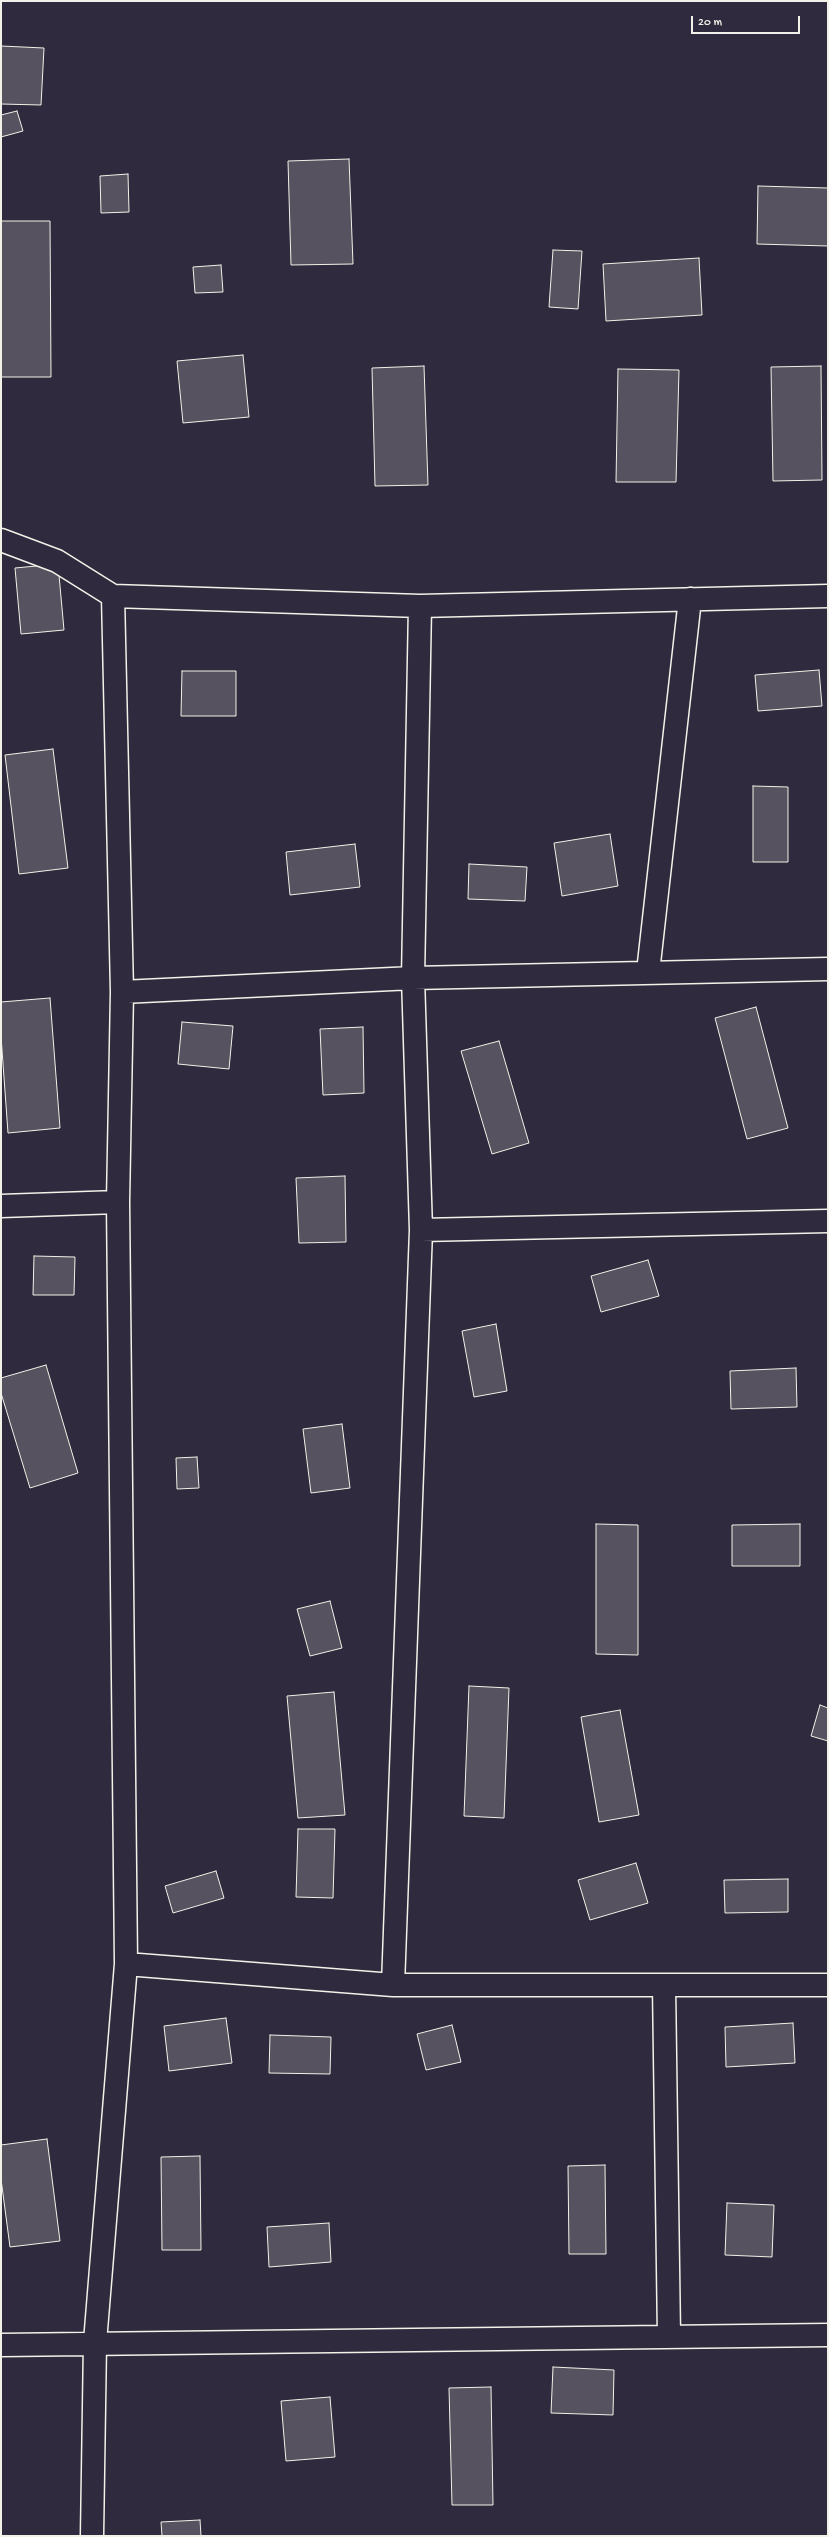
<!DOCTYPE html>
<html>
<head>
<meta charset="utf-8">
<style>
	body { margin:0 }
	#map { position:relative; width:829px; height:2537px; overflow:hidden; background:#2f2a3d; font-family:"Gochi Hand",sans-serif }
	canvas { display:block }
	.frame { position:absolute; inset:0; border:2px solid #f4f1e8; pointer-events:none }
	.scale { position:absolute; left:691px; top:16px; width:109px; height:18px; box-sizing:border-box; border:2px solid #f4f1e8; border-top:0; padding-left:5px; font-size:12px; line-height:14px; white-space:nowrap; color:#f4f1e8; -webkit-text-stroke:3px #2f2a3d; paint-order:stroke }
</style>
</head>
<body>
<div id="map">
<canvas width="829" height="2537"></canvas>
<div class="frame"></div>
<div class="scale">20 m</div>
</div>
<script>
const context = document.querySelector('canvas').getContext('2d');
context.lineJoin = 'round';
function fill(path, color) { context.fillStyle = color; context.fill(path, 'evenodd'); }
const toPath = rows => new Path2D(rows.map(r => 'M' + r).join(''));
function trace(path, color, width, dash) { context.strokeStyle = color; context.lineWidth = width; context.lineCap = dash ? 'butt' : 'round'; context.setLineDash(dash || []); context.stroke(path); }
const building = toPath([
	[1,46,44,48,41,105,1,104,1,46],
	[17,111,23,131,1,137,1,115,17,111],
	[349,159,353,264,291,265,288,161,349,159],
	[128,174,129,212,101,213,100,176,128,174],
	[758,186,828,188,828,246,757,244,758,186],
	[1,221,50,221,51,377,1,377,1,221],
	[553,250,582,251,578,309,549,307,553,250],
	[699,258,702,315,606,321,603,264,699,258],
	[221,265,223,292,195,293,193,267,221,265],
	[243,355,249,417,183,423,177,361,243,355],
	[424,366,428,485,375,486,372,368,424,366],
	[821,366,822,480,773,481,771,367,821,366],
	[618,369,679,370,676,482,616,482,618,369],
	[58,564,64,630,21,634,15,568,58,564],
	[819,670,822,706,758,711,755,675,819,670],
	[182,671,236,671,236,716,181,716,182,671],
	[53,749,68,868,19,874,5,755,53,749],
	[753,786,788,787,788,862,753,862,753,786],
	[610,834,618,886,562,896,554,843,610,834],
	[355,844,360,887,290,895,286,852,355,844],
	[469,864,527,867,525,901,468,899,469,864],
	[50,998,60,1128,8,1133,1,1036,1,1002,50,998],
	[756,1007,788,1128,747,1139,715,1018,756,1007],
	[182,1022,233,1026,229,1069,178,1064,182,1022],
	[363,1027,364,1093,323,1095,320,1029,363,1027],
	[499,1041,529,1143,492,1154,461,1051,499,1041],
	[345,1176,346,1242,299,1243,296,1178,345,1176],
	[34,1256,75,1257,74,1295,33,1295,34,1256],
	[648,1260,659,1296,601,1312,591,1276,648,1260],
	[496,1324,507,1391,474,1397,462,1331,496,1324],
	[46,1365,78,1473,30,1488,1,1393,1,1378,46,1365],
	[796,1368,797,1407,731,1409,730,1371,796,1368],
	[342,1424,350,1488,311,1493,303,1429,342,1424],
	[197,1457,199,1488,177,1489,176,1458,197,1457],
	[596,1524,638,1525,638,1655,596,1654,596,1524],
	[800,1524,800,1566,732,1566,732,1525,800,1524],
	[330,1601,342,1648,310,1656,297,1609,330,1601],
	[469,1686,509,1688,504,1818,464,1816,469,1686],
	[334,1692,345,1815,298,1818,287,1696,334,1692],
	[820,1705,828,1708,828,1741,811,1736,820,1705],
	[620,1710,639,1815,599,1822,581,1717,620,1710],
	[298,1829,335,1829,333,1898,296,1897,298,1829],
	[636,1863,648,1903,590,1920,578,1880,636,1863],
	[216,1871,224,1898,173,1913,165,1886,216,1871],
	[788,1879,788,1912,725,1913,724,1880,788,1879],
	[226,2018,232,2063,169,2071,164,2026,226,2018],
	[793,2023,795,2063,726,2067,725,2027,793,2023],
	[452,2025,461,2062,426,2070,417,2034,452,2025],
	[270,2035,331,2037,330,2074,269,2073,270,2035],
	[47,2139,60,2241,10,2247,1,2179,1,2145,47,2139],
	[200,2156,201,2250,162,2250,161,2157,200,2156],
	[605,2165,606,2254,569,2254,568,2166,605,2165],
	[727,2203,774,2205,772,2257,725,2255,727,2203],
	[329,2223,331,2262,269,2267,267,2227,329,2223],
	[553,2367,614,2370,613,2415,551,2413,553,2367],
	[491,2387,493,2505,452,2505,449,2388,491,2387],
	[330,2397,335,2457,286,2461,281,2401,330,2397],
	[200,2520,201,2536,162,2536,161,2522,200,2520]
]);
fill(building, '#56525f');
trace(building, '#f4f1e8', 1);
const minor = toPath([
	[1,540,57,561,113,596,420,606,828,596],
	[648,972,690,599],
	[122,992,413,978,828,969],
	[1,1206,118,1202],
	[421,1230,828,1221],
	[126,1964,393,1985,828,1985],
	[393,1985,421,1230,413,978,420,606],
	[664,1985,669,2337],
	[1,2345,828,2335],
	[92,2536,95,2342,126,1964,118,1202,122,992,113,596]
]);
trace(minor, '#f4f1e8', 25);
trace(minor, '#2f2a3d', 22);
</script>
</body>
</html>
